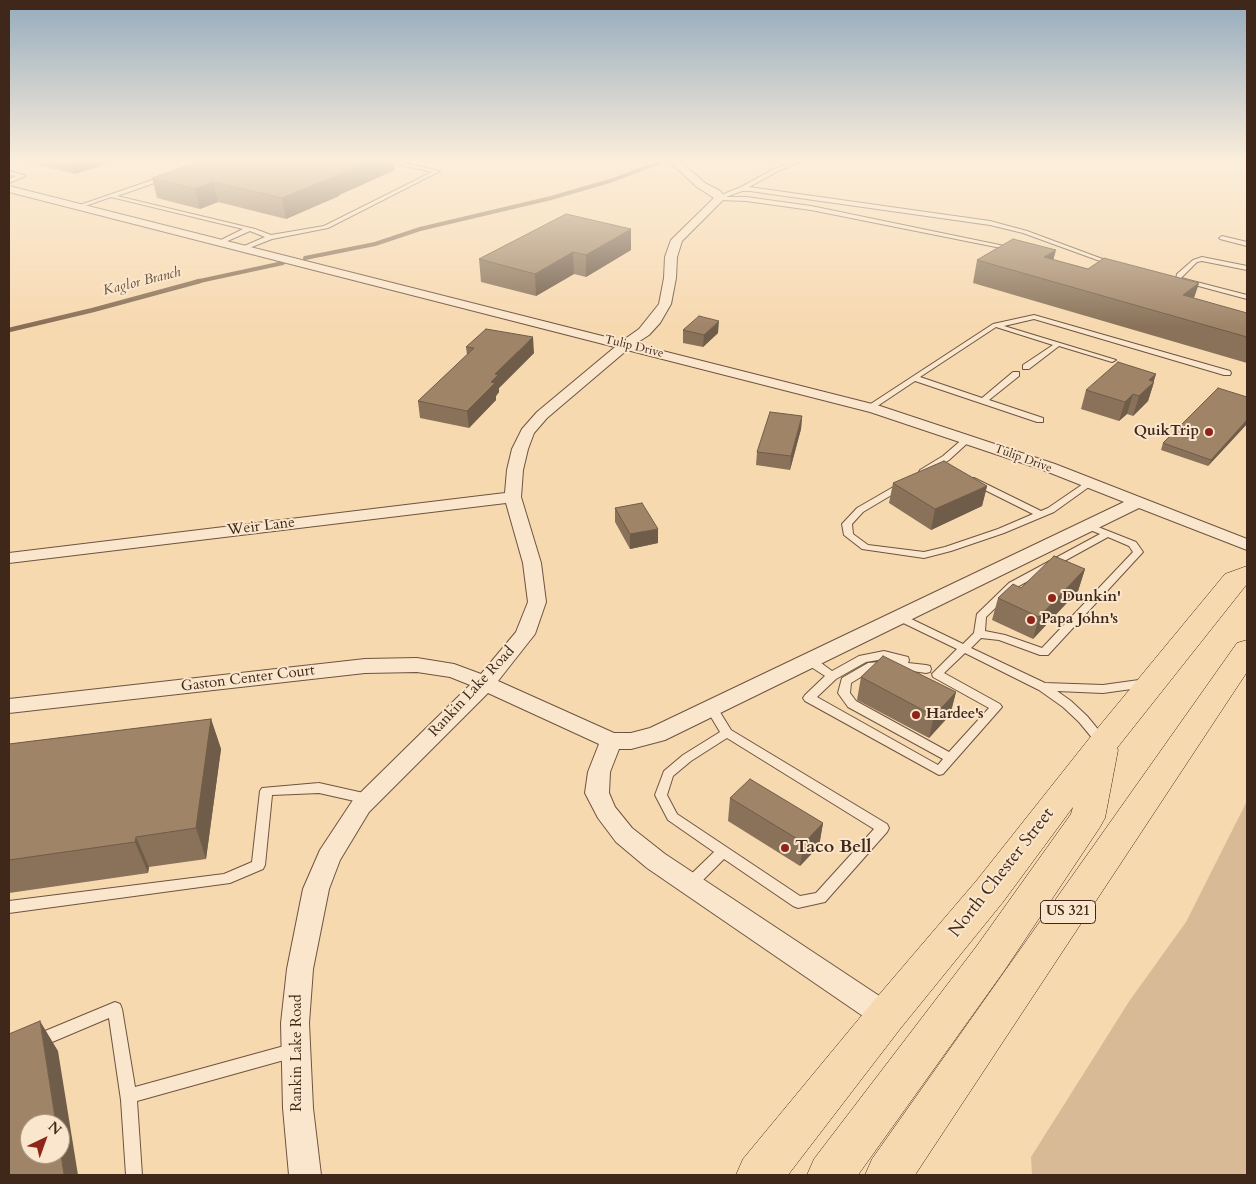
<!DOCTYPE html>
<html>
<head>
<meta charset="utf-8">
<style>
	body { margin:0 }
	#map { position:relative; width:1256px; height:1184px; overflow:hidden; background:#f7d9b0; font-family:Cardo,serif }
	canvas { display:block }
	.frame { position:absolute; inset:0; border:10px solid #3f281a; pointer-events:none }
	.north { position:absolute; left:20px; top:1114px; width:50px; height:50px; box-sizing:border-box; background:#fae6cc; border:1px solid #af9a85; border-radius:50%; rotate:42deg; font-size:14px; font-weight:700; line-height:20px; text-align:center; color:#3f281a }
	.north::after { content:''; display:block; margin:auto; width:18px; height:22px; background:#8f2418; clip-path:polygon(50% 0,100% 100%,50% 72%,0 100%) }
</style>
</head>
<body>
<div id="map">
<canvas width="1256" height="1184"></canvas>
<div class="frame"></div>
<div class="north">N</div>
</div>
<script>
const context = document.querySelector('canvas').getContext('2d');
context.lineJoin = 'round';
function fill(path, color) { context.fillStyle = color; context.fill(path, 'evenodd'); }
const toPath = rows => new Path2D(rows.map(r => 'M' + r).join(''));
function trace(path, color, width, dash) { context.strokeStyle = color; context.lineWidth = width; context.lineCap = dash ? 'butt' : 'round'; context.setLineDash(dash || []); context.stroke(path); }
function drawText(font, color, halo, rows, align = 'center') {
  context.font = font + ' Cardo,serif'; context.lineWidth = 4; context.setLineDash([]); context.textBaseline = 'middle'; context.strokeStyle = halo; context.fillStyle = color; for (const [text, x, y, turn = 0] of rows) {
    context.save(); context.translate(x, y); context.rotate((+turn || 0) * Math.PI / 180); context.textAlign = isNaN(turn) ? turn : align; if (halo) context.strokeText(text, 0, 0); context.fillText(text, 0, 0); context.restore();
  }
}
fill(toPath([
	[1247,801,1247,1175,1032,1175,1031,1157,1130,1000,1186,922]
]), '#d8bb96');
trace(toPath([
	[305,258,375,244,420,229,551,198,613,180,663,161],
	[195,282,283,263]
]), '#886e55', 4);
trace(toPath([
	[9,330,93,310,200,281]
]), '#886e55', 4.5);
const lane = toPath([
	[382,161,393,161,440,171,328,228,272,239,244,250,241,248,242,247,265,237,250,231,223,243,219,243,219,241,243,229,111,197,82,207,77,206,164,176,167,178,166,179,117,196,255,229,271,235,324,226,432,172,382,161],
	[794,161,802,161,778,171,749,187,990,221,1027,231,1116,264,1111,265,1023,233,990,225,750,191,742,191,726,197,746,197,811,206,1014,248,1016,249,1016,251,811,210,746,201,720,200,717,198,721,195,741,187,774,169,794,161],
	[9,171,24,175,25,176,9,183,9,179,16,176,9,175,9,171],
	[1222,236,1247,242,1247,246,1220,239,1219,238,1222,236],
	[1202,257,1247,266,1247,270,1202,261,1197,262,1181,278,1247,295,1247,299,1176,280,1177,274,1193,260,1202,257],
	[1034,315,1230,371,1231,373,1230,375,1224,375,1034,319,1004,326,1116,360,1112,362,1059,346,1029,369,1023,369,1023,365,1053,345,996,327,920,377,982,398,1013,372,1019,372,1019,376,989,400,1043,418,1043,422,1037,422,915,381,873,409,870,409,866,407,993,324,1034,315],
	[965,437,971,437,972,439,949,460,926,474,920,474,919,472,920,470,943,456,965,437],
	[974,478,1041,511,1048,508,1086,482,1089,481,1093,484,1054,512,1004,533,951,551,924,558,862,549,844,535,842,524,857,508,902,482,905,483,906,485,905,487,863,512,852,524,853,534,868,545,924,552,945,547,998,529,1033,514,971,483,970,481,971,479,974,478],
	[1088,523,1136,542,1143,552,1048,655,1040,655,999,640,981,638,971,648,1045,683,1103,685,1146,679,1150,680,1152,683,1150,686,1146,687,1103,693,1057,691,1071,701,1087,716,1106,739,1108,742,1106,745,1098,745,1079,722,1063,707,1039,690,965,653,944,673,1000,704,1002,707,943,774,939,775,805,701,803,698,805,695,825,676,805,663,804,660,805,657,813,657,832,671,859,656,884,651,908,657,909,660,908,663,926,665,930,666,931,669,930,672,926,673,893,668,874,669,851,683,850,693,856,701,949,752,989,708,933,677,932,674,957,649,895,619,894,617,899,614,903,615,963,644,974,633,977,614,1009,583,1100,534,1085,528,1083,526,1085,524,1088,523],
	[1108,537,1129,546,1133,552,1042,648,1005,635,985,631,986,617,1017,587,1108,537],
	[884,659,892,661,868,663,842,678,838,693,848,707,943,759,938,765,817,697,836,679,866,662,884,659],
	[711,703,715,704,731,730,887,824,889,828,887,832,825,902,798,908,793,906,724,859,695,888,690,889,685,888,683,884,685,880,714,852,668,820,655,795,664,771,683,755,720,732,705,707,707,704,711,703],
	[727,738,874,829,816,893,800,896,677,814,667,795,673,776,691,761,727,738],
	[319,783,368,794,372,796,374,799,372,802,368,804,319,793,272,795,265,865,263,869,230,883,9,913,9,901,224,874,252,862,260,791,262,788,319,783],
	[115,1002,120,1004,122,1009,135,1087,295,1043,300,1045,303,1050,300,1055,295,1057,137,1101,142,1175,126,1175,121,1100,109,1018,38,1048,33,1046,30,1041,33,1036,115,1002]
]);
const street = toPath([
	[669,161,680,161,705,183,720,191,725,198,682,241,677,257,676,278,671,304,660,323,649,335,635,344,880,406,1055,464,1247,539,1247,550,1139,508,665,740,631,749,619,749,610,772,609,793,615,807,632,828,665,854,896,1007,900,1016,896,1025,886,1029,876,1025,647,868,616,842,598,818,585,793,588,772,599,744,488,693,369,812,340,860,329,889,313,969,309,1023,313,1108,321,1175,289,1175,283,1108,281,1023,287,969,303,889,320,850,353,800,470,685,450,677,417,672,365,673,9,713,9,699,365,659,417,658,454,664,481,674,516,632,528,602,523,563,506,503,9,563,9,553,505,493,507,470,512,449,522,429,537,412,615,347,9,192,9,186,622,341,639,329,659,304,664,278,665,257,671,240,714,198,697,187,669,161],
	[627,350,870,412,1043,470,1124,502,650,728,631,733,614,733,498,681,535,634,546,602,541,563,521,497,523,470,528,449,534,433,547,418,627,350]
]);
const highway = toPath([
	[1247,566,1247,584,1117,748,1118,750,1105,818,1100,827,1004,971,858,1175,807,1175,814,1159,976,947,1071,814,1073,807,1003,902,900,1029,788,1175,736,1175,743,1159,872,1003,977,880,1092,735,1225,574,1247,566],
	[1247,640,1247,672,915,1175,865,1175,872,1159,1237,643,1247,640]
]);
trace(lane, '#6d5440', 2);
trace(street, '#6d5440', 2);
trace(highway, '#3f281a', 1);
fill(lane, '#fae6cc');
fill(street, '#fae6cc');
fill(highway, '#f7d9b0');
fill(toPath([
	[24,161,116,161,75,174],
	[395,170,339,195,339,196,286,219,218,202,200,209,157,198,152,178],
	[631,229,631,250,586,277,574,274,536,296,481,282,479,259],
	[977,260,1053,260,1088,269,1199,283,1194,298,1247,313,1247,363,973,283],
	[683,330,718,333,703,347,683,343],
	[466,347,534,353,499,388,499,392,496,396,496,400,469,428,420,418,418,401,467,355],
	[1156,374,1153,382,1154,382,1148,401,1133,416,1127,414,1119,421,1081,409,1086,390],
	[1247,397,1247,424,1208,466,1161,450,1163,443],
	[802,416,801,429,790,470,756,465,757,452],
	[893,483,987,486,982,506,931,530,889,503],
	[615,508,658,543,630,549,615,522],
	[1085,569,1078,591,1033,639,992,620,998,598,1021,588],
	[861,677,956,692,950,715,929,738,857,700],
	[211,719,221,749,206,859,149,867,148,873,9,893,9,744],
	[730,798,823,823,819,846,800,866,728,821]
]), '#897259');
fill(toPath([
	[71,161,116,161,75,174],
	[370,161,394,161,395,170,339,195,339,196,286,219,282,198],
	[213,182,218,202,200,209,195,189],
	[631,229,631,250,586,277,586,255],
	[1056,250,1050,272,1044,257],
	[573,252,574,274,536,296,535,274],
	[1199,283,1191,306,1183,295],
	[719,321,718,333,703,347,704,335],
	[533,337,534,353,499,388,499,392,496,396,496,400,469,428,467,411,491,382,495,374],
	[1156,374,1153,384,1154,382,1148,401,1133,416,1139,396,1149,380],
	[1133,394,1127,414,1119,421,1125,402],
	[802,416,801,429,790,470,791,456],
	[1247,420,1247,424,1208,466,1211,460],
	[987,486,982,506,931,530,935,509],
	[658,529,658,543,630,549,630,534],
	[1085,569,1078,591,1033,639,1039,617],
	[956,692,950,715,929,738,934,716],
	[211,719,221,749,206,859,196,828],
	[823,823,819,846,800,866,804,843],
	[136,837,149,867,148,873,135,842],
	[40,1021,58,1051,78,1175,64,1175,60,1148,60,1124,56,1124]
]), '#6f5c49');
const building = toPath([
	[201,161,370,161,334,176,336,176,282,198,213,182,195,189,152,178,201,161],
	[566,214,631,229,586,255,573,252,535,274,479,259,566,214],
	[1013,239,1056,250,1044,257,1088,269,1104,258,1199,283,1183,295,1247,313,1247,337,977,260,1013,239],
	[699,316,719,321,704,335,683,330,699,316],
	[486,329,533,337,495,374,498,375,491,382,495,383,467,411,418,401,474,348,466,347,486,329],
	[1118,362,1156,374,1149,380,1154,382,1139,396,1133,394,1125,402,1086,390,1118,362],
	[1218,388,1247,397,1247,420,1211,460,1163,443,1218,388],
	[770,412,802,416,791,456,757,452,770,412],
	[944,461,987,486,935,509,893,483,944,461],
	[642,503,658,529,630,534,615,508,642,503],
	[1054,556,1085,569,1039,617,998,598,1013,584,1021,588,1054,556],
	[883,656,956,692,934,716,861,677,883,656],
	[211,719,196,828,136,837,135,842,9,860,9,744,211,719],
	[750,779,823,823,804,843,730,798,750,779],
	[40,1021,56,1124,30,1124,30,1154,60,1154,60,1148,64,1175,9,1175,9,1034,40,1021]
]);
fill(building, '#9f8468');
trace(building, '#6f5c49', 1);
const sky = context.createLinearGradient(0, 0, 0, 327);
sky.addColorStop(0, '#95abbd');
sky.addColorStop(0.49, '#fbeedb');
sky.addColorStop(1, '#fbeedb00');
context.fillStyle = sky;
context.fillRect(0, 0, 1256, 327);
for (const [x, y, r, color] of [
	[1209,432,5,"#8f2418"],
	[1052,598,5,"#8f2418"],
	[1031,620,5,"#8f2418"],
	[916,715,5,"#8f2418"],
	[785,848,5,"#8f2418"]
]) { const dot = new Path2D(); dot.arc(x, y, r, 0, 2 * Math.PI); context.fillStyle = color; context.fill(dot); trace(dot, '#fae6cc', 2); }
drawText('12px', '#3f281a', '#fae6cc', [
	["Tulip Drive",634,347,14],
	["Tulip Drive",1023,459,20]
]);
drawText('italic 14px', '#634b38', '#fae6cc', [
	["Kaglor Branch",142,282,-14]
]);
for (const [x, y, w] of [
	[1068,912,55]
]) { const box = new Path2D(); box.roundRect(x - w / 2, y - 11.5, w, 23, 4); context.fillStyle = '#fae6cc'; context.fill(box); trace(box, '#3f281a', 1); }
drawText('bold 14px', '#3f281a', null, [
	["US 321",1068,912]
]);
drawText('bold 15px', '#3f281a', '#fae6cc', [
	["QuikTrip",1199,432,"right"],
	["Dunkin'",1062,598],
	["Papa John's",1041,620],
	["Hardee's",926,715]
], 'left');
drawText('15px', '#3f281a', '#fae6cc', [
	["Weir Lane",261,527,-7],
	["Gaston Center Court",248,679,-7],
	["Rankin Lake Road",472,692,-47],
	["Rankin Lake Road",298,1053,-90]
]);
drawText('bold 18px', '#3f281a', '#fae6cc', [
	["Taco Bell",795,848]
], 'left');
drawText('18px', '#3f281a', '#fae6cc', [
	["North Chester Street",1002,873,-52]
]);
</script>
</body>
</html>
